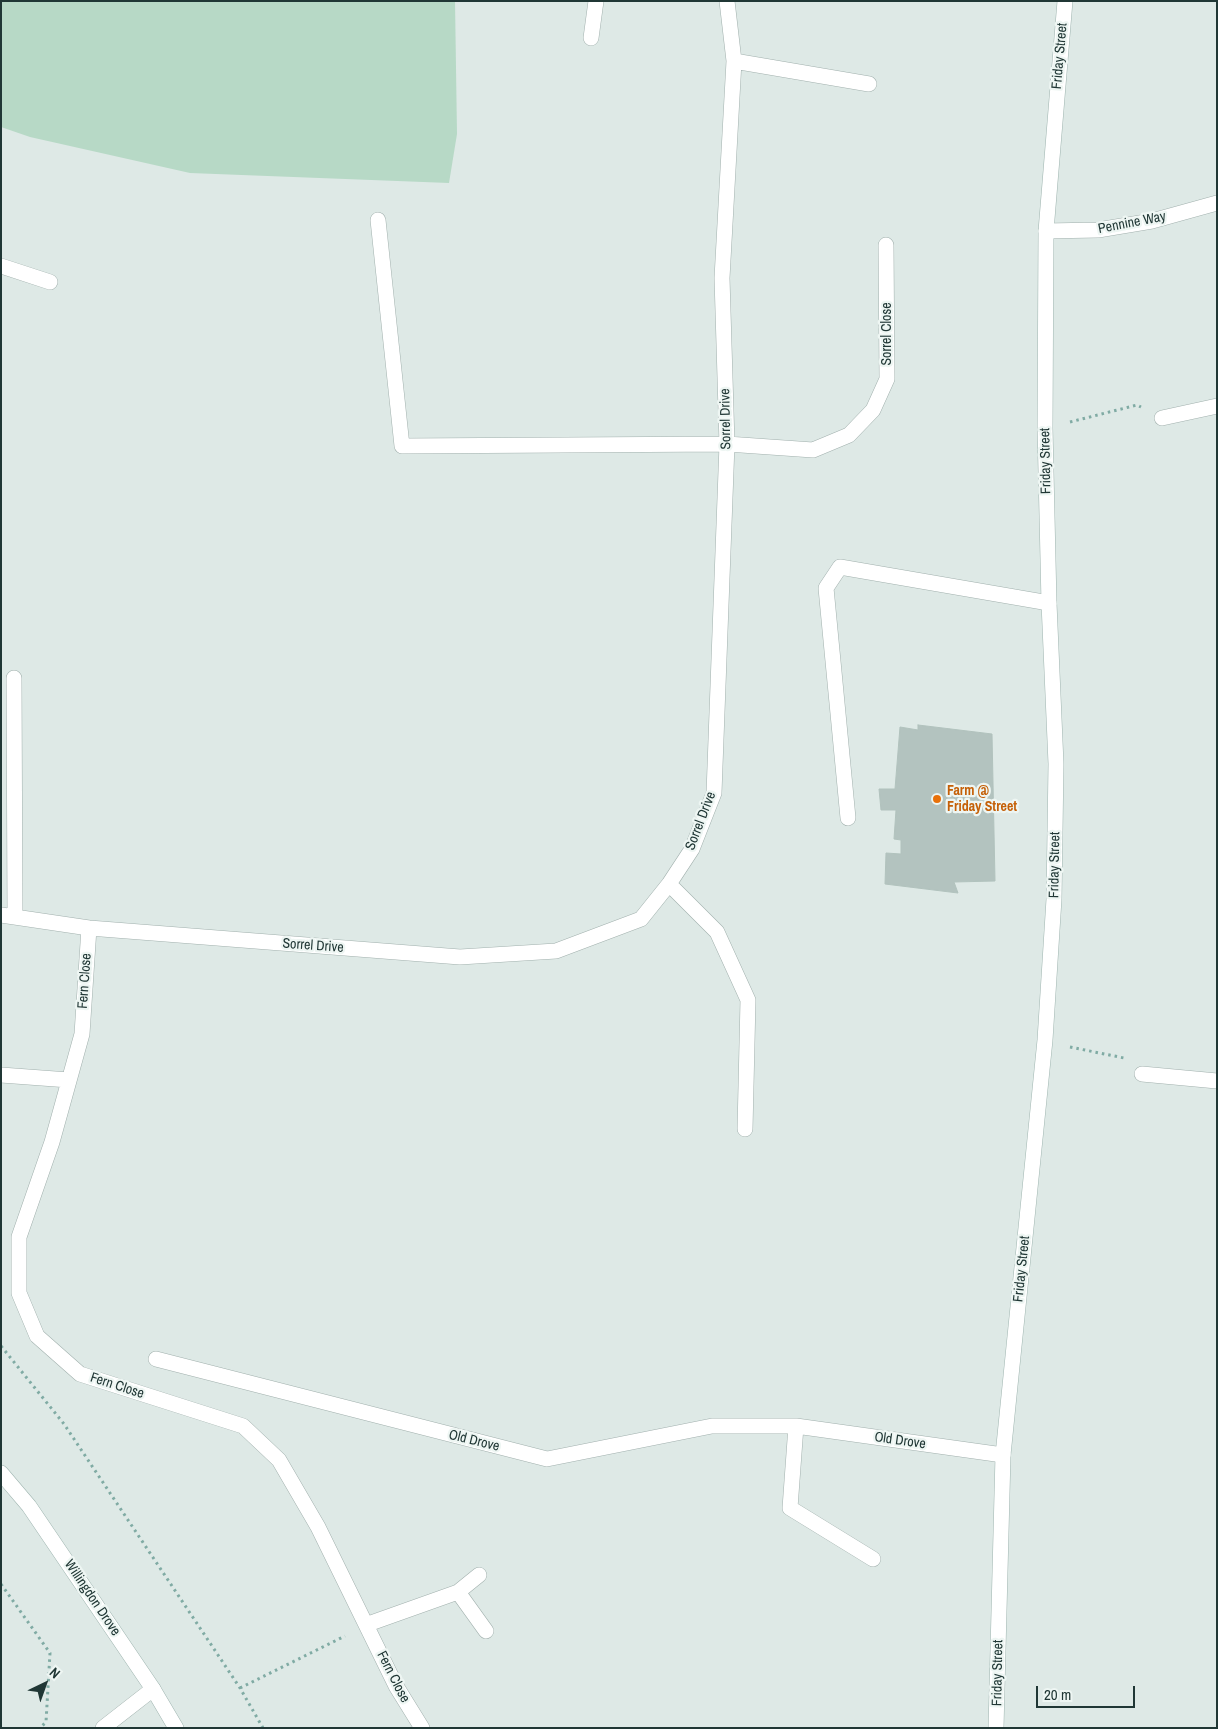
<!DOCTYPE html>
<html>
<head>
<meta charset="utf-8">
<style>
	body { margin:0 }
	#map { position:relative; width:1218px; height:1729px; overflow:hidden; background:#dee9e6; font-family:"Archivo Narrow",sans-serif }
	canvas { display:block }
	.frame { position:absolute; inset:0; border:2px solid #203735; pointer-events:none }
	.north { position:absolute; left:20px; top:1659px; width:50px; height:50px; -webkit-text-stroke:4px #eef6f3; paint-order:stroke; rotate:42deg; font-size:14px; font-weight:700; line-height:20px; text-align:center; color:#203735 }
	.north::after { content:''; display:block; margin:auto; width:18px; height:22px; background:#203735; clip-path:polygon(50% 0,100% 100%,50% 72%,0 100%) }
	.scale { position:absolute; left:1036px; top:1686px; width:99px; height:22px; box-sizing:border-box; border:2px solid #203735; border-top:0; padding-left:6px; font-size:15px; line-height:18px; white-space:nowrap; color:#203735; -webkit-text-stroke:4px #eef6f3; paint-order:stroke }
</style>
</head>
<body>
<div id="map">
<canvas width="1218" height="1729"></canvas>
<div class="frame"></div>
<div class="north">N</div>
<div class="scale">20 m</div>
</div>
<script>
const context = document.querySelector('canvas').getContext('2d');
context.lineJoin = 'round';
function fill(path, color) { context.fillStyle = color; context.fill(path, 'evenodd'); }
const toPath = rows => new Path2D(rows.map(r => 'M' + r).join(''));
function trace(path, color, width, dash) { context.strokeStyle = color; context.lineWidth = width; context.lineCap = dash ? 'butt' : 'round'; context.setLineDash(dash || []); context.stroke(path); }
function drawText(font, color, halo, rows, align = 'center') {
  context.font = font + ' "Archivo Narrow",sans-serif'; context.lineWidth = 4.5; context.setLineDash([]); context.textBaseline = 'middle'; context.strokeStyle = halo; context.fillStyle = color; for (const [text, x, y, turn = 0] of rows) {
    context.save(); context.translate(x, y); context.rotate((+turn || 0) * Math.PI / 180); context.textAlign = isNaN(turn) ? turn : align; if (halo) context.strokeText(text, 0, 0); context.fillText(text, 0, 0); context.restore();
  }
}
fill(toPath([
	[1,1,455,1,457,134,449,183,190,173,30,137,1,127]
]), '#b7d9c6');
const building = toPath([
	[918,725,992,734,995,881,954,882,958,893,885,884,886,853,901,854,901,840,894,839,896,810,881,810,879,789,895,789,900,727,918,730,918,725]
]);
fill(building, '#b3c3bf');
trace(building, '#b1c2bd', 1);
const service = toPath([
	[848,818,826,588,840,567,1049,603]
]);
const minor = toPath([
	[591,38,596,1],
	[734,61,869,84],
	[378,220,402,446,727,444,813,450,849,435,873,410,887,379,886,245],
	[1,266,50,282],
	[1162,418,1217,406],
	[14,678,15,917],
	[669,884,717,932,748,1000,745,1129],
	[1,915,89,928,460,957,556,951,641,919,669,884,692,849,714,793,727,444,722,278,734,61,727,1],
	[89,928,82,1034,52,1142,19,1237,19,1293,37,1336,80,1374,243,1426,279,1460,318,1527,396,1686,422,1728],
	[1142,1074,1217,1081],
	[1,1075,69,1080],
	[156,1359,547,1459,712,1426,796,1426,1003,1455],
	[796,1426,790,1508,873,1559],
	[458,1592,486,1631],
	[368,1624,458,1592,479,1575],
	[103,1728,153,1689]
]);
const tertiary = toPath([
	[1046,231,1098,230,1152,221,1217,203]
]);
const secondary = toPath([
	[1,1473,29,1506,153,1689,176,1728],
	[996,1728,1003,1455,1045,1040,1054,899,1056,764,1049,603,1045,428,1046,231,1065,1]
]);
trace(service, '#a1b0ad', 16);
trace(minor, '#a1b0ad', 16);
trace(tertiary, '#a1b0ad', 16);
trace(secondary, '#9eb4af', 16);
trace(toPath([
	[1070,422,1137,405,1141,407],
	[1070,1047,1124,1058],
	[1,1346,64,1424,240,1688,263,1728],
	[1,1584,50,1653,46,1722,40,1728],
	[240,1688,345,1636]
]), '#80aba4', 3, [2.5, 4]);
trace(service, '#fff', 15);
trace(minor, '#fff', 15);
trace(tertiary, '#fff', 15);
trace(secondary, '#fff', 15);
for (const [x, y, r, color] of [
	[937,799,5,"#e8710a"]
]) { const dot = new Path2D(); dot.arc(x, y, r, 0, 2 * Math.PI); context.fillStyle = color; context.fill(dot); trace(dot, '#eef6f3', 2); }
drawText('14px', '#203735', '#eef6f3', [
	["Friday Street",1060,56,-85],
	["Pennine Way",1132,223,-11],
	["Sorrel Close",887,334,-90],
	["Sorrel Drive",726,419,-91],
	["Friday Street",1046,461,-91],
	["Sorrel Drive",701,821,-69],
	["Friday Street",1055,865,-89],
	["Sorrel Drive",313,946,4],
	["Fern Close",85,981,-86],
	["Friday Street",1022,1269,-84],
	["Fern Close",117,1386,18],
	["Old Drove",474,1441,14],
	["Old Drove",900,1441,8],
	["Willingdon Drove",92,1598,56],
	["Friday Street",998,1673,-89],
	["Fern Close",393,1677,63]
]);
drawText('bold 14px', '#c56008', '#eef6f3', [
	["Farm @",947,791],
	["Friday Street",947,807]
], 'left');
</script>
</body>
</html>
